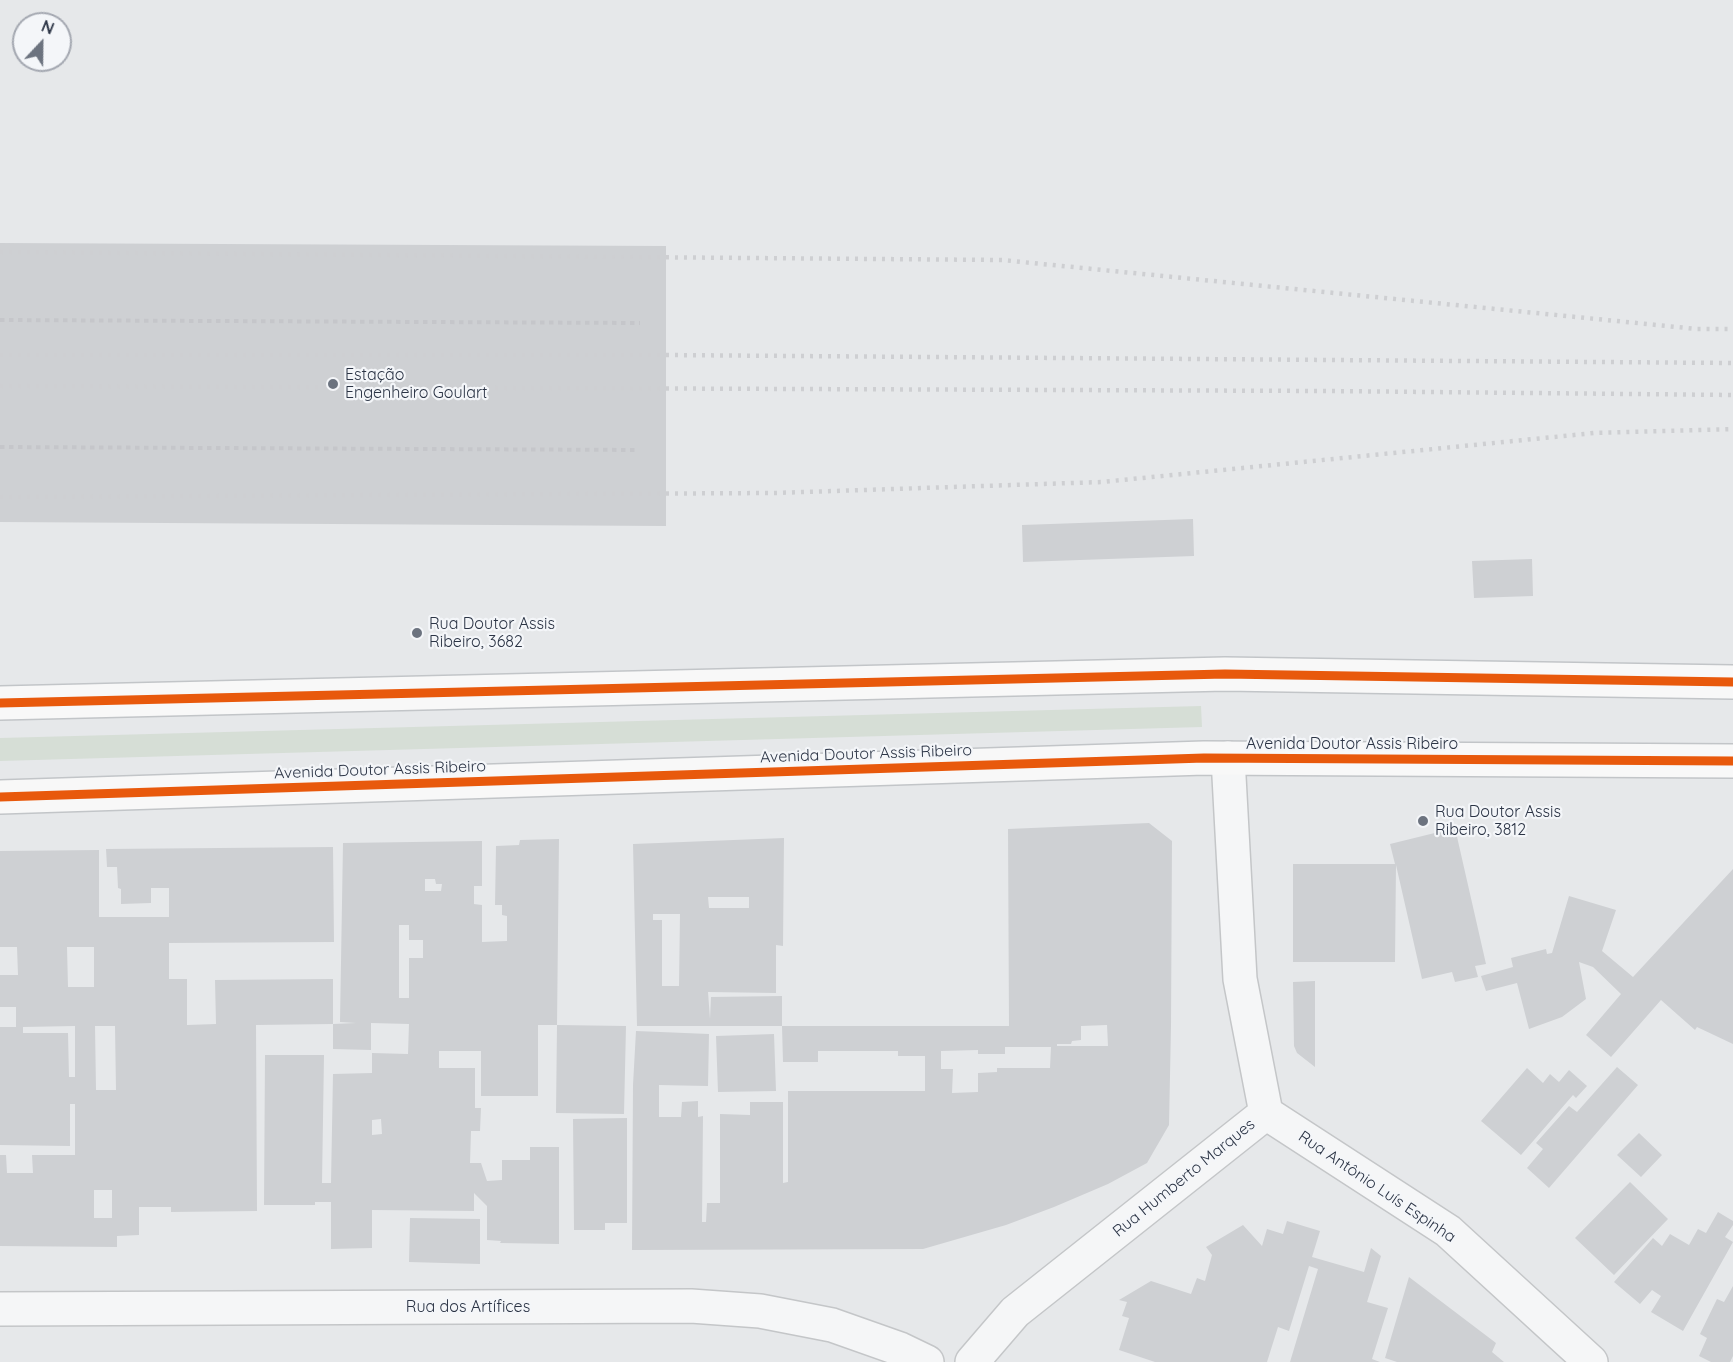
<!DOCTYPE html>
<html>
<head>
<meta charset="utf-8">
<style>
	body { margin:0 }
	#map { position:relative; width:1733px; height:1362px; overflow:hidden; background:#e6e8ea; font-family:Quicksand,sans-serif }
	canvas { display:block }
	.north { position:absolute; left:12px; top:12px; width:60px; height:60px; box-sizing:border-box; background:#f4f6f9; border:2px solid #a4a8b1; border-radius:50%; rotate:22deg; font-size:16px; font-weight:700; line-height:24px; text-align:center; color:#2b3445 }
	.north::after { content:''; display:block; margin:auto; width:21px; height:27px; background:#6c737f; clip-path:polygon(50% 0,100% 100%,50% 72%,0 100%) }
</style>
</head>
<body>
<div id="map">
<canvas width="1733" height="1362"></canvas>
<div class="north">N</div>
</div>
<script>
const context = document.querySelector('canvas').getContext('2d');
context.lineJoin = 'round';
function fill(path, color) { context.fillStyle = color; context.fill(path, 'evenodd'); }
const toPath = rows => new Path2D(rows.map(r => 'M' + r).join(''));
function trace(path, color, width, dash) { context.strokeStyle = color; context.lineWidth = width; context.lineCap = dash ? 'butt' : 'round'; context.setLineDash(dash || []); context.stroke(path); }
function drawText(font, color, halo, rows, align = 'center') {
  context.font = font + ' Quicksand,sans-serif'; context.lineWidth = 4.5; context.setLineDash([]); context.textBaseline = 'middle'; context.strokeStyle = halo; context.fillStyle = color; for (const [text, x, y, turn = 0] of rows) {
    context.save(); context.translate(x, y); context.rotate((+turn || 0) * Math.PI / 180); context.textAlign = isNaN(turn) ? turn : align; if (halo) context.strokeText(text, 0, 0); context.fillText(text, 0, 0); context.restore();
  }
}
fill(toPath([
	[1201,706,1202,727,0,761,0,738]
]), '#d6ded6');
fill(toPath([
	[0,243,666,246,666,526,0,522],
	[1193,519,1194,556,1023,562,1022,525],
	[1532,559,1533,596,1474,598,1472,561],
	[1149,823,1172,841,1171,1026,1169,1125,1147,1163,1108,1184,1054,1207,1006,1225,923,1249,632,1250,633,1085,636,1031,709,1034,708,1086,659,1085,659,1117,681,1117,682,1102,698,1101,698,1117,703,1116,702,1222,706,1222,707,1203,720,1203,720,1114,750,1115,750,1102,783,1102,783,1183,788,1182,788,1091,925,1091,925,1056,898,1056,898,1051,818,1051,818,1062,783,1062,782,1026,1009,1026,1008,829],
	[1107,1025,1108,1046,1057,1046,1057,1044,1071,1044,1072,1041,1081,1040,1081,1026],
	[1005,1047,1051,1047,1050,1068,997,1068,997,1072,978,1073,978,1092,952,1093,953,1069,941,1069,941,1051,978,1050,978,1054,1005,1054],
	[1455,828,1486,964,1475,966,1478,977,1455,982,1452,972,1422,979,1396,865,1395,962,1293,962,1293,864,1395,864,1390,844],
	[784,838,783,946,776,945,776,993,708,992,710,1019,711,997,782,996,782,1026,637,1026,633,844],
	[708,897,749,897,749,908,709,908],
	[653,914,680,914,679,986,662,986,662,920,653,920],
	[559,839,557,1025,538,1025,538,1096,481,1096,481,1051,439,1051,439,1068,475,1068,475,1108,481,1108,480,1131,471,1131,470,1163,481,1163,487,1181,502,1180,502,1160,530,1160,530,1147,559,1147,559,1244,500,1243,501,1241,487,1240,487,1206,474,1193,474,1211,372,1210,372,1248,331,1249,331,1202,315,1202,315,1205,264,1205,265,1055,324,1055,322,1183,331,1183,333,1074,372,1073,372,1053,408,1054,409,1024,371,1023,371,1050,333,1049,333,1024,356,1023,340,1022,343,843,482,841,482,886,474,886,474,904,482,905,482,942,507,941,507,916,502,915,502,905,495,905,496,846,519,845,520,840],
	[425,879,435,879,436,884,442,884,441,891,425,891],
	[399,925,409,925,409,940,423,940,423,958,409,958,409,998,399,998],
	[381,1119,382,1134,372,1135,372,1120],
	[333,847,334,942,169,943,169,979,187,979,187,1025,216,1024,215,980,333,979,333,1024,256,1025,257,1211,171,1212,171,1207,139,1207,139,1235,117,1236,117,1247,0,1246,0,1155,6,1155,7,1173,33,1173,32,1155,75,1155,75,1104,70,1104,70,1146,0,1145,0,1027,16,1027,16,1007,0,1007,0,975,18,975,17,947,0,947,0,851,99,850,99,917,169,917,169,888,151,888,151,903,121,904,121,889,118,888,117,867,107,867,106,849],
	[67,947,94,947,94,987,68,987],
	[75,1026,75,1077,69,1077,68,1033,23,1033,23,1027],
	[95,1026,115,1026,116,1090,96,1090],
	[94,1190,112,1190,112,1218,94,1218],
	[1733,869,1733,1044,1697,1027,1695,1030,1661,1000,1611,1057,1586,1035,1621,994,1593,967,1579,962,1586,999,1562,1017,1529,1029,1517,983,1486,991,1481,976,1513,967,1511,958,1546,949,1547,954,1552,953,1569,896,1616,910,1602,951,1633,977],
	[1315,981,1315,1067,1297,1053,1294,1046,1293,982],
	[557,1025,626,1026,624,1114,556,1113],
	[774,1034,776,1091,718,1092,716,1036],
	[1617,1067,1638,1085,1549,1188,1527,1168,1543,1149,1536,1143,1569,1106,1577,1112],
	[1527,1068,1543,1083,1550,1074,1559,1082,1569,1070,1587,1086,1576,1098,1573,1095,1521,1155,1481,1121],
	[627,1118,627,1223,605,1223,605,1230,574,1230,573,1119],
	[1639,1133,1662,1155,1641,1177,1617,1155],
	[1630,1182,1668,1219,1614,1275,1575,1238],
	[1718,1212,1733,1221,1733,1225,1725,1237,1733,1242,1683,1331,1651,1312,1661,1296,1652,1290,1640,1304,1614,1282,1653,1238,1662,1246,1670,1234,1689,1245,1698,1229,1706,1233],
	[410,1218,480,1219,480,1264,409,1262],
	[1287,1221,1320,1231,1312,1257,1364,1272,1371,1248,1381,1256,1367,1302,1388,1308,1372,1359,1380,1362,1290,1362,1318,1269,1309,1266,1289,1331,1278,1327,1267,1362,1155,1362,1119,1350,1129,1318,1122,1316,1127,1302,1119,1300,1151,1281,1191,1294,1197,1278,1205,1281,1212,1255,1206,1247,1243,1225,1262,1246,1267,1229,1283,1234],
	[1409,1277,1496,1343,1492,1352,1504,1362,1397,1362,1385,1358],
	[1733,1286,1733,1356,1730,1362,1711,1362,1699,1356,1707,1338,1700,1334,1717,1299,1724,1302]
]), '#ced0d3');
const street = toPath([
	[1228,758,1240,979,1266,1113],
	[1266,1113,1448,1231,1591,1362],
	[0,1309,691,1306,760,1311,832,1325,900,1349,927,1362],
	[972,1362,1015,1312,1266,1113]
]);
const primary = toPath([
	[0,703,1225,674,1733,682],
	[0,797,1204,758,1733,761]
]);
trace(street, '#c4c6c8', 36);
trace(primary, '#c2c5c8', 36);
trace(toPath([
	[0,320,640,323],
	[0,447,639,450]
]), '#c5c6ca', 4, [4.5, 4.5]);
trace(street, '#f5f6f7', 33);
trace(primary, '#f8f8f8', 33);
trace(toPath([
	[0,252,1002,260,1697,329,1733,329],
	[0,355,662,355,1733,363],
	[0,386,1326,391,1733,395],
	[0,497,774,493,1102,482,1594,433,1733,429]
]), '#cecfd2', 4.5, [3, 6]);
trace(toPath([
	[0,703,1225,674,1733,682],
	[0,797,1204,758,1733,761]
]), '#e8590c', 9);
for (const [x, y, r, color] of [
	[333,384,6,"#6c737f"],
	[417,633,6,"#6c737f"],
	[1423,821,6,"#6c737f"]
]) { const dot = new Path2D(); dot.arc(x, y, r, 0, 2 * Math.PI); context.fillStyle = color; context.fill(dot); trace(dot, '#f4f6f9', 2); }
drawText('16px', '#2b3445', '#f4f6f9', [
	["Estação",345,375],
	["Engenheiro Goulart",345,393],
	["Rua Doutor Assis",429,624],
	["Ribeiro, 3682",429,642],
	["Rua Doutor Assis",1435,812],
	["Ribeiro, 3812",1435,830]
], 'left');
drawText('16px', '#2b3445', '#f4f6f9', [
	["Avenida Doutor Assis Ribeiro",1352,744],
	["Avenida Doutor Assis Ribeiro",866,754,-2],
	["Avenida Doutor Assis Ribeiro",380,770,-2],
	["Rua Humberto Marques",1184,1178,-39],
	["Rua Antônio Luís Espinha",1377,1187,34],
	["Rua dos Artífices",468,1307]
]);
</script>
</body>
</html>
